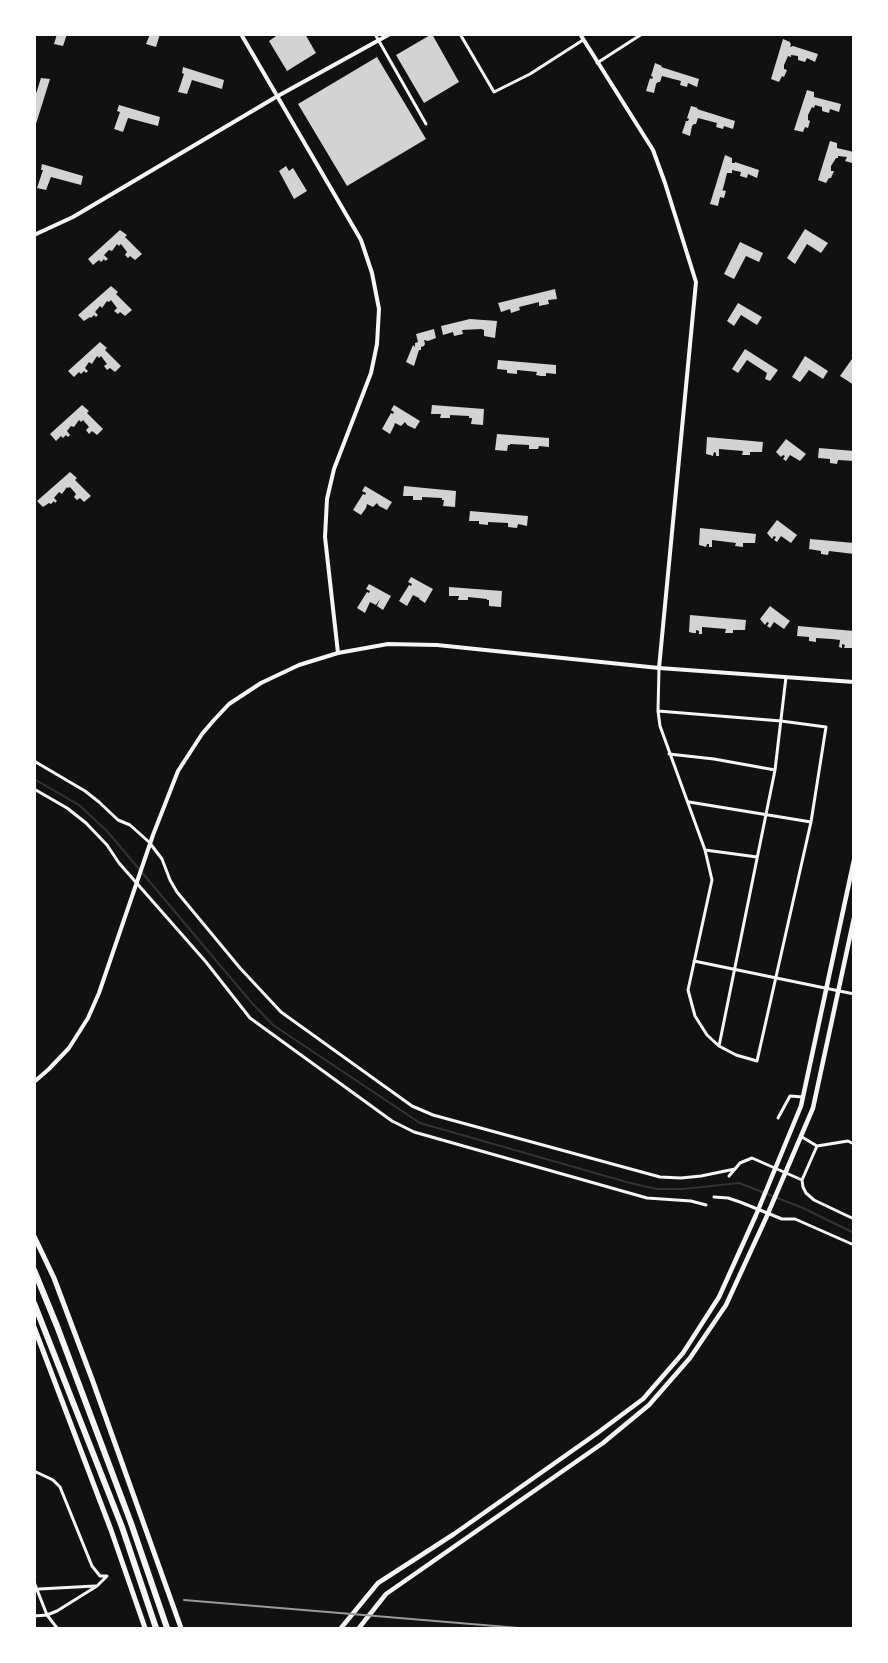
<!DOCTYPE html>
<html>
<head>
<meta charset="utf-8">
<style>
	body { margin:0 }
	#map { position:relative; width:888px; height:1663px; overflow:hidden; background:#111; font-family:"Nunito Sans",sans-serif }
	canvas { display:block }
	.frame { position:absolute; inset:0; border:36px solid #fff; pointer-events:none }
</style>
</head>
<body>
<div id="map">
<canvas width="888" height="1663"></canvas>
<div class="frame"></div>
</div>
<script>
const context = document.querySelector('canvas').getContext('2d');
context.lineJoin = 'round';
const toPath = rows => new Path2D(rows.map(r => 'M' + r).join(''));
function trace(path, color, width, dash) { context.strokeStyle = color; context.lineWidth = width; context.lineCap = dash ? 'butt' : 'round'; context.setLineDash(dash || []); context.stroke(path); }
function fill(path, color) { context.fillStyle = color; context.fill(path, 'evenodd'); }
trace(toPath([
	[34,779,79,805,107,831,251,1002,273,1025,420,1123,630,1183,657,1189,683,1189,739,1183,803,1208,854,1233]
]), '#333', 2);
fill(toPath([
	[57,34,67,34,63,46,54,44],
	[150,34,160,34,156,47,146,44],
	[279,34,305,34,316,53,287,71,269,41],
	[432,34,459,82,424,103,396,55],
	[783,39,790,42,790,43,791,44,790,47,793,46,818,54,815,62,807,58,805,62,798,60,798,56,791,55,791,57,788,56,784,65,784,69,787,70,784,77,782,76,779,82,771,79],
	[377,57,426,139,347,186,298,104],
	[655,63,662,66,661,67,699,79,697,87,688,83,687,87,680,85,681,81,662,76,660,82,658,82,656,84,654,93,646,91,650,78,652,79,653,77,651,76],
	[183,67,224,80,222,89,192,80,187,94,178,92,184,74,182,73],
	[41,78,50,79,35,127,34,100],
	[807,90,814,92,814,97,841,104,839,112,830,109,829,113,822,111,822,107,815,105,814,108,812,107,808,115,808,120,810,121,808,128,805,127,803,132,794,130],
	[119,105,160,117,158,126,128,118,123,132,114,129,120,112,117,111],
	[691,106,698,108,697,109,735,121,733,129,724,126,723,129,716,127,717,123,698,118,696,124,694,124,692,126,690,136,682,133,686,121,688,121,689,119,687,118],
	[830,141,837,143,837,148,854,152,854,160,852,163,845,161,847,157,838,156,838,158,836,158,831,166,831,171,834,171,831,178,829,178,826,183,818,180],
	[725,155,732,158,732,163,735,163,735,162,759,170,757,178,748,174,747,178,740,176,741,172,732,170,732,173,727,173,723,189,722,190,726,191,724,198,720,197,718,206,710,204],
	[42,164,83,176,81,185,51,177,46,190,37,188,43,170,41,170],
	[286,166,289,171,293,168,307,191,294,199,279,171],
	[805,229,828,243,821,253,807,244,795,264,787,258],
	[120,230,127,235,125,237,142,254,135,260,130,256,128,258,125,255,127,252,121,244,119,246,117,244,112,251,109,250,104,255,108,259,105,261,104,259,101,262,99,260,93,265,88,259],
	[740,242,763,253,759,262,746,256,734,279,724,274],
	[111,286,118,292,116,294,132,310,125,316,120,312,118,314,114,311,117,308,111,300,109,302,107,301,102,308,100,306,95,312,98,315,96,317,94,315,91,318,90,317,84,321,78,315],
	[555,289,557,299,548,300,549,304,539,306,539,302,519,307,520,310,511,313,510,309,501,312,498,303],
	[738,303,762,317,757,325,741,315,734,326,727,321],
	[470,319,497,321,495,338,484,336,484,330,481,329,462,330,463,334,454,336,453,332,443,335,441,326],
	[434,329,436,338,428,341,424,340,425,344,424,346,421,347,421,350,419,350,414,366,406,362,413,345,415,347,415,343,418,342,416,334],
	[100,342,107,348,105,350,121,366,115,372,110,368,107,370,104,366,107,364,101,356,99,358,97,356,92,364,89,362,85,368,88,371,86,373,84,371,81,374,79,372,74,377,68,371],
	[745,349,778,370,770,381,765,379,767,373,747,360,738,373,732,369],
	[805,356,828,371,823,379,809,370,800,382,792,377],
	[854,356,852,378,854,385,840,376],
	[498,360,556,365,556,374,546,373,546,376,541,376,536,375,537,372,517,370,517,374,507,373,507,370,497,369],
	[82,405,89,411,87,413,103,429,97,435,92,431,89,434,86,430,89,427,83,420,81,422,79,420,74,427,71,426,67,431,70,435,68,437,66,435,63,438,61,436,56,441,50,434],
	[394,405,420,421,415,429,407,425,405,422,401,426,395,423,394,426,390,434,382,429,391,413,393,414,394,412,391,410],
	[432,405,484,409,483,425,471,424,472,418,469,418,469,416,450,415,450,418,440,418,441,414,431,414],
	[497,434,549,438,549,447,539,446,538,449,529,449,529,445,510,444,510,445,508,445,507,451,495,450],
	[707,437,763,442,762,452,750,452,750,455,742,455,743,451,719,449,719,456,716,456,716,453,714,452,713,456,710,455,706,454],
	[786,439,806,454,800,461,790,455,786,461,783,459,785,456,783,455,781,457,776,452],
	[819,448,854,451,854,461,838,460,837,464,830,463,830,459,818,458],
	[70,472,77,478,75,480,91,496,84,502,80,498,77,500,74,497,76,494,70,487,68,488,67,487,62,494,59,492,54,498,57,501,55,503,54,501,51,504,49,503,43,507,37,501],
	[365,486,392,502,387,510,379,506,377,503,373,507,367,504,366,508,361,515,353,510,363,494,365,495,366,493,362,491],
	[404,486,456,491,455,507,443,506,444,500,442,500,442,498,422,497,422,500,413,500,413,496,403,496],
	[470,511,528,516,527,526,518,524,517,528,508,527,508,523,488,522,488,525,479,524,479,521,469,521],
	[777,520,797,535,791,543,781,536,777,542,774,540,776,537,774,536,772,539,767,533],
	[700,528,756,534,755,543,743,543,743,547,735,546,736,543,712,540,712,547,709,547,709,544,707,544,706,547,703,546,699,545],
	[810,539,854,543,854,554,829,551,828,555,821,554,821,551,809,549],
	[411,577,433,589,425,603,419,599,420,597,419,598,413,595,407,606,399,601,409,585,411,586,412,584,408,582],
	[369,584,391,596,383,610,377,606,380,599,376,605,370,602,365,613,357,608,367,592,369,593,370,591,366,589],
	[449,587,502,591,501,607,489,606,489,600,487,600,487,599,468,597,468,600,458,600,459,596,449,596],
	[770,606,790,621,784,629,774,622,770,628,767,626,769,623,767,622,765,625,760,619],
	[690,615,746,620,745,630,733,630,733,633,725,633,726,629,702,627,702,634,699,634,699,631,696,630,696,633,693,633,689,632],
	[798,626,854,631,852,648,844,648,845,645,842,644,842,648,839,647,840,640,832,639,816,638,816,642,809,641,809,637,797,636]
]), '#d3d3d3');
trace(toPath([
	[375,34,426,124],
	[460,34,494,92,530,74,583,40],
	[597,63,642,34],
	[658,711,781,721,826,727,811,822,757,1061,736,1055,719,1046,707,1035,695,1016,688,990,712,880,705,850,660,726,658,711,659,668],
	[669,754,714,759,775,770],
	[34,761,85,791,99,802,118,820,130,825,149,842,162,859,170,880,177,892,240,968,281,1012,412,1106,433,1115,660,1177,681,1178,701,1176,735,1169,729,1176],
	[34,789,67,808,86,823,107,845,119,863,206,962,250,1018,392,1121,414,1132,647,1198,691,1201,706,1205],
	[689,802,811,822],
	[705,850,757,857],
	[694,961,854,994],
	[719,1046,775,770,786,677],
	[778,1118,790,1096,803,1097],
	[802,1137,817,1146,848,1141,854,1144],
	[735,1169,740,1163,752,1158,802,1180,803,1187,806,1193,814,1200,854,1219],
	[802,1180,817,1146],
	[714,1197,728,1198,740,1202,782,1219,795,1219,854,1245],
	[34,1471,53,1480,60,1487,92,1566,100,1576,107,1576,97,1586,57,1611,47,1615,34,1582],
	[39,1589,95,1586],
	[34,1616,47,1615,57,1628]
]), '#f5f5f5', 3);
trace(toPath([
	[241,34,361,240,372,273,379,309,377,344,371,373,334,469,327,499,325,537,338,653],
	[580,34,653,150,665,183,696,282,659,668],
	[34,235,73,217,276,97,390,34],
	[34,1082,49,1069,69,1048,88,1018,99,993,153,835,178,771,202,734,214,720,229,704,261,683,299,665,338,653,388,644,437,645,659,668,854,682]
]), '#f5f5f5', 4);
trace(toPath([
	[341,1628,378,1583,454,1534,596,1434,643,1399,683,1353,719,1297,756,1215,801,1106,854,860],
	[359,1628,386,1594,603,1443,649,1405,690,1358,726,1305,766,1218,813,1108,854,918]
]), '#f5f5f5', 4.5);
trace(toPath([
	[34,1236,54,1278,92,1379,181,1628],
	[34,1327,111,1530,145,1628]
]), '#f5f5f5', 5);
trace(toPath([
	[34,1270,57,1326,131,1523,167,1628],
	[34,1303,122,1527,156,1628]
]), '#f5f5f5', 6);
trace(toPath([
	[184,1600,519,1628]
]), '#9a9a9a', 2);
</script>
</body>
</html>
